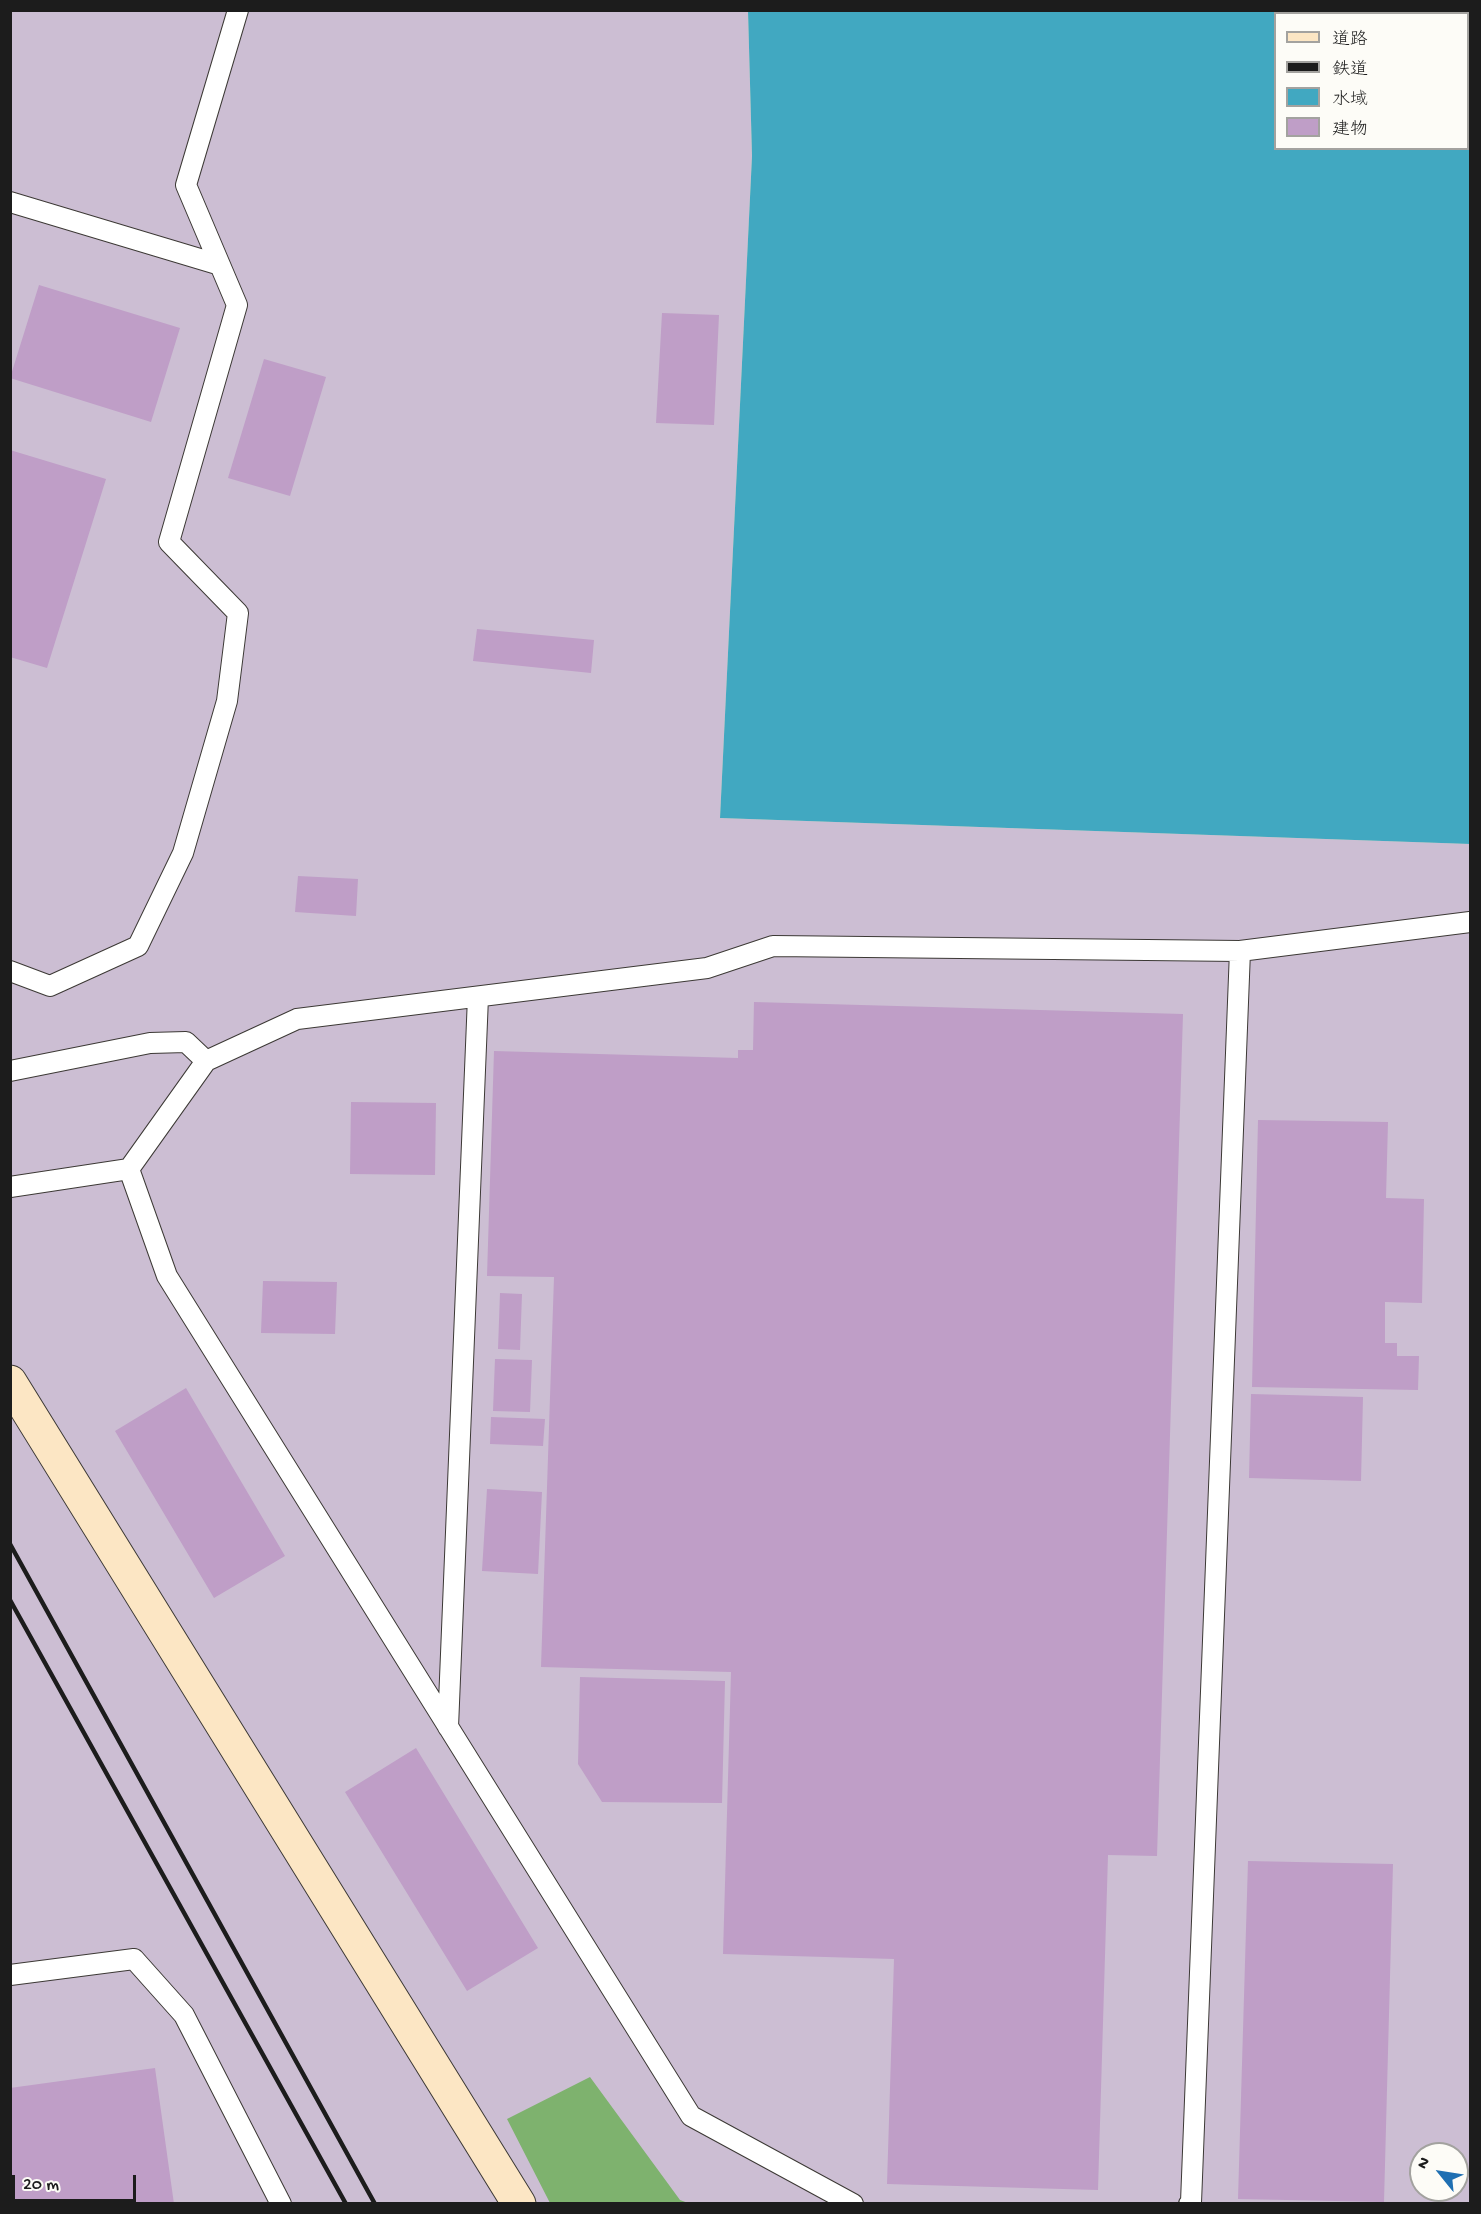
<!DOCTYPE html>
<html>
<head>
<meta charset="utf-8">
<style>
	body { margin:0 }
	#map { position:relative; width:1481px; height:2214px; overflow:hidden; background:#f0e0c1; font-family:"Gochi Hand","Klee One",sans-serif }
	canvas { display:block }
	.frame { position:absolute; inset:0; border:12px solid #1c1c1c; pointer-events:none }
	.legend { position:absolute; left:1274px; top:12px; width:195px; height:138px; box-sizing:border-box; background:#fdfcf7; border:2px solid #a3a29f; margin:0; padding:8px 10px; list-style:none; font-size:18px; color:#1c1c1c }
	.legend li { display:flex; align-items:center; gap:12px; height:30px }
	.legend b { width:30px; border:2px solid #a3a29f }
	.north { position:absolute; left:1409px; top:2142px; width:60px; height:60px; box-sizing:border-box; background:#fdfcf7; border:2px solid #a3a29f; border-radius:50%; rotate:300deg; font-size:16px; font-weight:700; line-height:24px; text-align:center; color:#1c1c1c }
	.north::after { content:''; display:block; margin:auto; width:21px; height:27px; background:#1f6fb2; clip-path:polygon(50% 0,100% 100%,50% 72%,0 100%) }
	.scale { position:absolute; left:12px; top:2175px; width:124px; height:27px; box-sizing:border-box; border:3px solid #1c1c1c; border-top:0; padding-left:8px; font-size:18px; line-height:21px; white-space:nowrap; color:#1c1c1c; -webkit-text-stroke:4px #fdfcf7; paint-order:stroke }
</style>
</head>
<body>
<div id="map">
<canvas width="1481" height="2214"></canvas>
<div class="frame"></div>
<ul class="legend">
<li><b style="height:8px;background:#fce6c4"></b>道路</li>
<li><b style="height:8px;background:#1c1c1c"></b>鉄道</li>
<li><b style="height:16px;background:#41a8c1"></b>水域</li>
<li><b style="height:16px;background:#bf9ec7"></b>建物</li>
</ul>
<div class="north">N</div>
<div class="scale">20 m</div>
</div>
<script>
const context = document.querySelector('canvas').getContext('2d');
context.lineJoin = 'round';
function fill(path, color) { context.fillStyle = color; context.fill(path, 'evenodd'); }
const toPath = rows => new Path2D(rows.map(r => 'M' + r).join(''));
function trace(path, color, width, dash) { context.strokeStyle = color; context.lineWidth = width; context.lineCap = dash ? 'butt' : 'round'; context.setLineDash(dash || []); context.stroke(path); }
fill(toPath([
	[11,11,748,11,752,156,720,818,1470,844,1470,2203,11,2204],
	[1421,2154,1457,2154,1457,2190,1421,2190]
]), '#ccbed3');
fill(toPath([
	[590,2077,680,2200,688,2203,550,2203,507,2119]
]), '#7eb26e');
fill(toPath([
	[748,11,1470,11,1470,844,720,818,752,156],
	[1276,14,1468,14,1468,148,1276,148]
]), '#41a8c1');
fill(toPath([
	[39,285,180,328,151,422,10,378],
	[662,313,719,315,714,425,656,423],
	[264,359,326,377,290,496,228,478],
	[10,450,106,479,47,668,10,657],
	[477,629,594,640,591,673,473,661],
	[298,876,358,879,356,916,295,912],
	[754,1002,1183,1014,1157,1856,1108,1855,1098,2190,887,2184,894,1959,723,1954,731,1672,541,1667,554,1277,487,1276,494,1051,738,1058,738,1050,753,1050],
	[351,1102,436,1103,435,1175,350,1174],
	[1258,1120,1388,1122,1386,1198,1424,1199,1422,1303,1385,1302,1385,1343,1397,1343,1397,1356,1419,1356,1418,1390,1252,1387],
	[263,1281,337,1282,335,1334,261,1333],
	[500,1293,522,1294,520,1350,498,1349],
	[495,1359,532,1360,530,1412,493,1411],
	[186,1388,285,1556,214,1598,115,1431],
	[1251,1394,1363,1397,1361,1481,1249,1478],
	[491,1417,545,1419,543,1446,490,1444],
	[487,1489,542,1492,538,1574,482,1571],
	[580,1677,725,1681,722,1803,602,1802,578,1764],
	[416,1748,538,1948,467,1991,345,1792],
	[1248,1861,1393,1864,1384,2202,1238,2199],
	[155,2068,174,2204,10,2204,10,2088]
]), '#bf9ec7');
const lane = toPath([
	[10,202,220,265],
	[10,971,50,986,138,946,183,853,227,701,238,613,169,542,237,305,186,185,238,10],
	[10,1071,150,1043,186,1042,206,1061],
	[10,1187,129,1169],
	[448,1727,478,997],
	[10,1975,134,1959,184,2015,281,2204],
	[853,2204,691,2116,167,1276,129,1169,206,1061,297,1019,707,968,773,946,1240,951,1470,922],
	[1189,2204,1191,2202,1240,951]
]);
const secondary = toPath([
	[10,1382,519,2204]
]);
trace(lane, '#3c3935', 22);
trace(secondary, '#3c3935', 35);
trace(lane, '#fff', 20);
trace(secondary, '#fce6c4', 33);
trace(toPath([
	[10,1544,375,2204],
	[10,1600,346,2204]
]), '#1c1c1c', 4.5);
</script>
</body>
</html>
